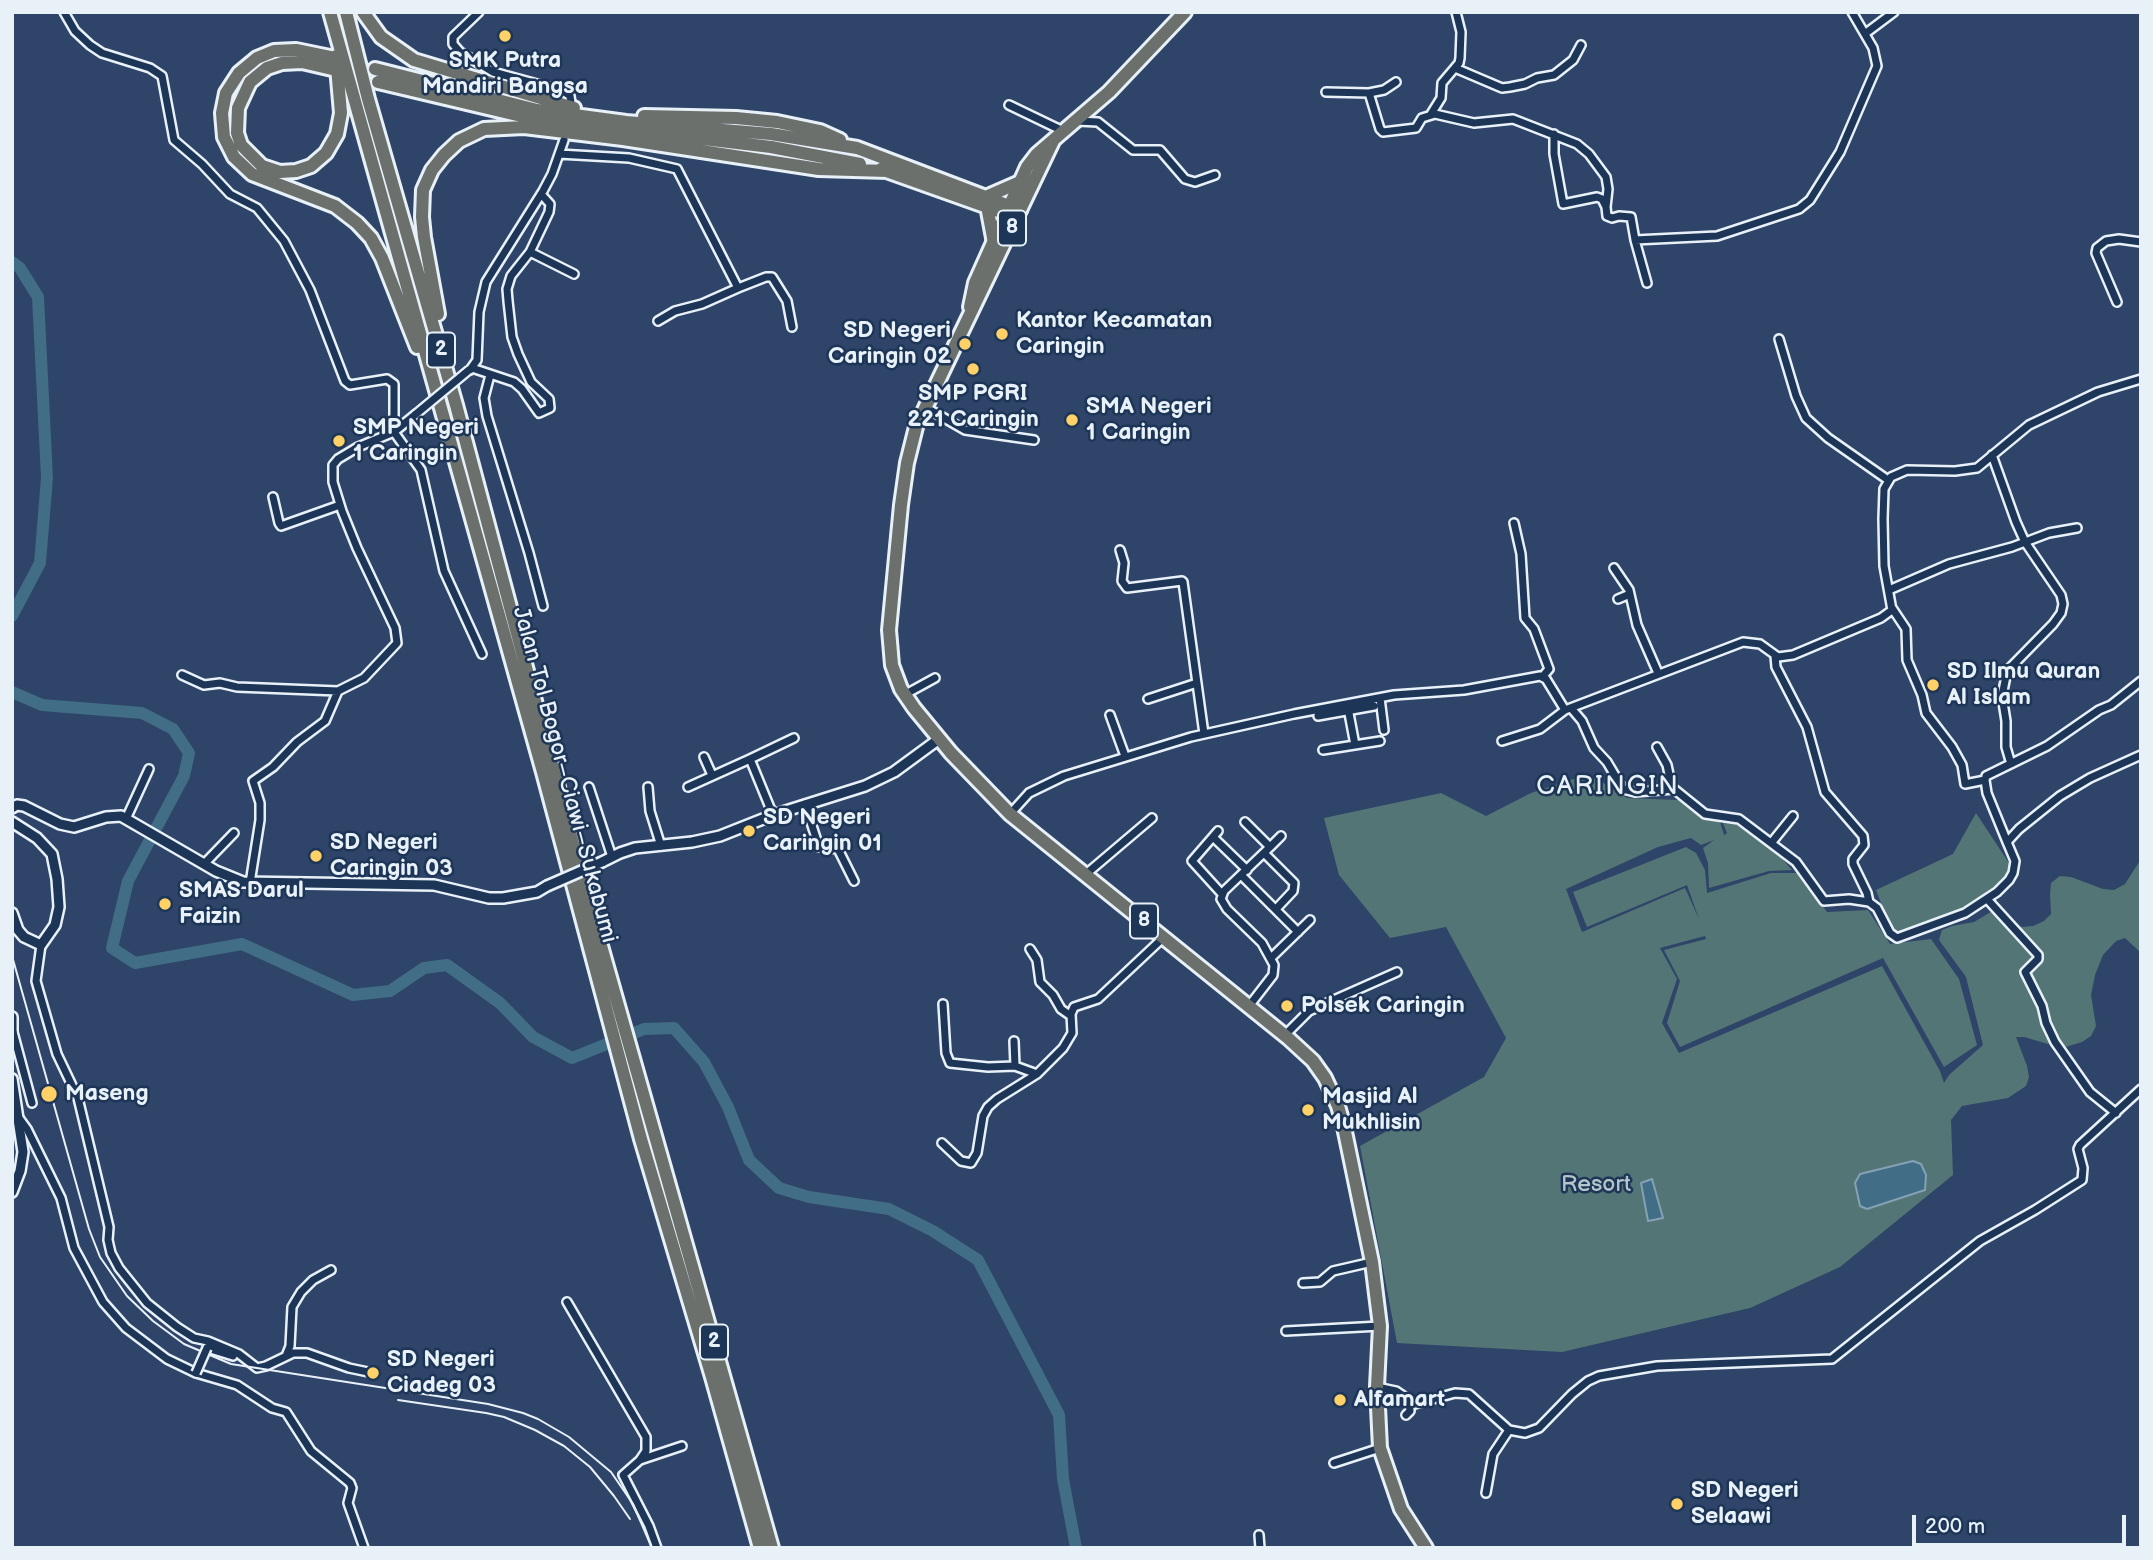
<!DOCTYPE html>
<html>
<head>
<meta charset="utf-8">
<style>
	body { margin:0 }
	#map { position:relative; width:2153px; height:1560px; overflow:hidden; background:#2e4468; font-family:"Balsamiq Sans",sans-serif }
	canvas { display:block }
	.frame { position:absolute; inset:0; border:14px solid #e8f1f8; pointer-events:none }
	.scale { position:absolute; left:1912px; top:1515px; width:214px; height:32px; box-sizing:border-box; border:4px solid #e8f1f8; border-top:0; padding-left:9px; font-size:21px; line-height:24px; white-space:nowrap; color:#e8f1f8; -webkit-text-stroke:5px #1d3557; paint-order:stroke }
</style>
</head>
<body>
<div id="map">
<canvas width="2153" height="1560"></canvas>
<div class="frame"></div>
<div class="scale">200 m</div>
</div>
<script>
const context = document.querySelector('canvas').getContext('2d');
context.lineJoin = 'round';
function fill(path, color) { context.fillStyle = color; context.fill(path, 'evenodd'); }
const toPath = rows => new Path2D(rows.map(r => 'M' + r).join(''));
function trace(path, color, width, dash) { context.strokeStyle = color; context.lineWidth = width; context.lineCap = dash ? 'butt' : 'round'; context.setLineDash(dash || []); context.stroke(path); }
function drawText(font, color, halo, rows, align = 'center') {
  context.font = font + ' "Balsamiq Sans",sans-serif'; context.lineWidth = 5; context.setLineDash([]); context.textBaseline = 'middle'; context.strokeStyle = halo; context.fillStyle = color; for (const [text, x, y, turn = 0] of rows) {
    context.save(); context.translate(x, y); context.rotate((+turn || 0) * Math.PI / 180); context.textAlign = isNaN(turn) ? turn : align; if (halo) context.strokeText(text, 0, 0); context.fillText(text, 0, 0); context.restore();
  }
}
fill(toPath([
	[1589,774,1627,798,1678,800,1720,822,1724,835,1727,833,1723,823,1736,824,1778,854,1792,870,1769,871,1709,888,1708,863,1703,848,1714,840,1701,845,1691,838,1658,847,1566,889,1582,932,1685,888,1699,919,1687,885,1587,927,1573,892,1686,847,1696,853,1705,870,1707,893,1771,873,1798,873,1827,912,1868,910,1890,944,1931,939,1959,979,1977,1045,1944,1067,1883,958,1680,1047,1667,1023,1680,981,1664,950,1706,939,1705,936,1660,948,1677,979,1662,1023,1679,1053,1882,966,1940,1071,1944,1083,1949,1075,1983,1045,1966,977,1939,940,1942,930,1952,926,1974,922,1994,910,2011,923,2022,927,2033,926,2044,921,2051,914,2050,894,2051,883,2060,876,2071,877,2103,889,2114,890,2125,884,2141,859,2141,953,2125,938,2116,941,2103,955,2095,975,2091,995,2096,1026,2091,1036,2082,1042,2062,1048,2024,1037,2016,1037,2027,1066,2029,1077,2026,1086,2008,1098,1962,1106,1951,1120,1953,1175,1840,1267,1750,1308,1562,1352,1397,1343,1360,1146,1484,1077,1506,1038,1446,927,1390,938,1339,875,1324,818,1441,793,1486,816,1531,793],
	[1976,813,2009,863,2007,878,1979,901,1899,935,1890,927,1876,890,1953,854]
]), '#547575');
const water = toPath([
	[1913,1161,1921,1164,1926,1175,1925,1190,1867,1209,1860,1206,1855,1183,1860,1174,1913,1161],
	[1652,1179,1663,1218,1648,1221,1641,1183,1652,1179]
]);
fill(water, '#416d86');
trace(water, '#84a2b4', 2);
trace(toPath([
	[12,262,20,268,38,297,47,478,40,563,12,616],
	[12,692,42,705,142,713,173,729,189,753,184,776,128,881,112,948,135,963,242,944,353,995,390,991,424,968,447,965,500,1003,533,1037,572,1058,644,1029,674,1028,704,1062,728,1107,749,1160,779,1188,809,1197,889,1209,933,1231,978,1260,1059,1415,1063,1479,1076,1548]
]), '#416d86', 12);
const minor = toPath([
	[64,12,75,31,90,45,102,53,150,68,162,76,174,140,202,164,230,194,257,208,284,241,310,290,345,381,350,385,387,379,394,384,394,432,421,470,444,571,482,654],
	[479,12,453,37,453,44,460,52,493,72,563,91,570,96,571,103],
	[1866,33,1894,12],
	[1455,68,1502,88,1510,87,1525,84,1537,78,1554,75,1573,60,1581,45],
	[1326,92,1369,93,1384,90,1396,82],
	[1369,93,1380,129,1383,132,1416,128,1422,118,1435,114,1474,123,1513,119,1577,144,1589,154,1606,177,1608,189,1606,207,1607,216,1612,218,1619,216,1631,217,1635,240,1717,236,1799,209,1810,200,1840,152,1877,66,1873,48,1852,12],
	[1009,105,1063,131],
	[1431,114,1441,98,1442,83,1459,63,1460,58,1461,32,1456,12],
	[1077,121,1098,122,1133,150,1160,150,1185,179,1195,182,1215,175],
	[1554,134,1554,154,1563,204,1597,197,1602,199,1606,207],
	[559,154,629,158,677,169,738,288,702,304,675,311,658,321],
	[1635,240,1647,283],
	[530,252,574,274],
	[738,288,766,277,772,277,787,301,792,327],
	[2117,302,2096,253,2097,248,2106,241,2119,239,2141,242],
	[1779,339,1796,396,1806,418,1828,438,1888,480],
	[472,368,514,382,522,389,539,413,550,408,549,399,531,382,518,354,512,337,508,301,507,289,511,276,530,252,549,212,550,204,541,194],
	[470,370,477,360,479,312,486,282,543,191,552,174,564,140],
	[490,375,484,398,487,416,529,553,543,606],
	[925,407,965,430,1034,440],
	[1992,455,2016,522,2025,542,2061,595,2063,604,2061,613,2053,624,2007,671,2002,696,2006,721,2006,747,2011,764],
	[273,497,279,523,281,526,340,505],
	[1514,523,1521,554,1525,618,1534,629,1549,669,1543,676],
	[1120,550,1124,563,1122,581,1127,588,1182,581,1183,582,1204,734],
	[1614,568,1629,590,1637,625,1658,673],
	[1889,590,1949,564,2012,547,2049,533,2077,528],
	[1618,599,1630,594],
	[1892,608,1906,629,1907,660,1922,695,1926,713,1952,747,1962,765,1965,784,1985,780],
	[1775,656,1776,667,1807,727,1825,792,1863,836,1864,845,1853,859,1853,864,1867,893,1869,902],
	[182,675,204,685,220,683,237,687,338,691],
	[904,695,935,678],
	[1380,698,1384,730],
	[1148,699,1197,683],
	[1348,708,1355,745],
	[1571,708,1582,721,1594,748,1607,762,1623,789,1635,792,1674,789,1705,814,1739,819,1796,862,1824,901,1849,899,1869,902,1877,908,1890,933,1897,938,1965,913,1997,892,2009,880,2013,873,2015,861,2007,842,2019,829,2060,796,2090,778,2141,755],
	[1110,715,1125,756],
	[1318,716,1374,706],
	[1502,741,1540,729,1565,710],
	[1657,747,1667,765,1672,788],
	[1323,750,1380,741],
	[704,757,712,775],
	[589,787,612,857],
	[648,787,650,811,661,846],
	[688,787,750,759],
	[805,804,819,847,838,849,854,881],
	[1010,814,1029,793,1064,776,1191,737,1294,714,1394,695,1464,690,1540,676,1546,679,1565,710,1743,642,1760,644,1778,657,1793,655,1881,618,1892,610,1884,566,1883,519,1884,489,1891,477,1907,470,1955,471,1977,468,2029,425,2098,392,2141,379],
	[773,815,750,759,794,738],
	[126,819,149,769],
	[1245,822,1270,847,1224,891,1221,899,1227,909,1262,943,1274,965,1273,975,1249,1006],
	[1218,831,1192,861,1222,894],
	[1213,837,1247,870],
	[1772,842,1793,816],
	[2007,842,1987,793,1985,780,1986,776,2047,746,2099,710,2111,705,2141,681],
	[1270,847,1281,836],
	[1264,853,1294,883,1293,891,1276,909],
	[204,864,234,833],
	[1086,874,1152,818],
	[1241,875,1298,932],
	[250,883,260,820,260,803,253,781,273,767,297,742,325,721,338,691,364,678,397,643,395,628,357,548,342,511,333,482,333,465,338,459,358,447,394,432,416,414],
	[1987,899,2038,955,2038,959,2025,972,2042,1006,2046,1023,2055,1042,2090,1092,2116,1113],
	[41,945,36,981,57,1054,78,1098,109,1227,108,1240,111,1253,119,1268,147,1303,177,1327,194,1338,208,1341,239,1354,257,1368,266,1366,293,1353,307,1353,349,1368,373,1373],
	[1030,949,1037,960,1040,982,1053,995,1061,1009,1071,1016],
	[1271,958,1310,920],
	[943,1004,946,1053,950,1063,988,1067,1015,1066,1037,1074],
	[13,1032,32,1103],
	[1285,1035,1309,1011,1397,972],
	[1014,1041,1015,1066],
	[19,1118,27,1129,61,1198,74,1248,103,1302,126,1328,167,1359,196,1373,237,1385,272,1408,286,1412,311,1451,350,1483,352,1488,348,1503,364,1548],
	[942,1143,961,1161,971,1163,977,1153,983,1116,988,1107,997,1099,1037,1074,1063,1048,1072,1033,1071,1014,1074,1007,1098,999,1164,937],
	[1303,1283,1320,1282,1333,1271,1372,1262],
	[567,1302,646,1437,646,1451,640,1460],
	[1286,1331,1380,1326],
	[207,1348,233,1356],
	[286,1356,290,1346,292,1307,301,1292,313,1280,331,1270],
	[1377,1387,1396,1391,1415,1404,1455,1393,1469,1394,1509,1430,1525,1433,1539,1428,1572,1394,1588,1381,1599,1376,1657,1366,1832,1359,1980,1241,2035,1210,2082,1180,2083,1168,2078,1149,2080,1145,2141,1089],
	[1406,1415,1410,1411,1409,1401],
	[1334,1463,1380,1448],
	[1486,1493,1493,1454,1509,1430],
	[1259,1535,1260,1548],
	[657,1548,649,1526,623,1475,640,1460,682,1446]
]);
const tertiary = toPath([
	[12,808,17,805,24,806,60,824,74,827,106,817,121,816,216,871,243,882,434,885,489,898,503,898,537,892,547,886],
	[12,822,37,838,52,854,57,879,59,907,55,925,41,945,24,937,18,930,12,913],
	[602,862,620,853,635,848,692,842,720,836,773,815,865,786,894,772,939,739],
	[12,1017,12,1036],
	[12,1079,23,1152,20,1171,12,1192]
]);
const trunk = toPath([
	[1053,141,916,427,907,463,901,505,889,630,892,665,901,689,914,708,951,753,1010,814,1288,1038,1313,1061,1325,1078,1338,1106,1344,1127,1372,1262,1380,1326,1377,1387,1380,1448,1401,1509,1426,1548],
	[970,307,975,283,1027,167,1037,154,1109,92,1185,12]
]);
const motorway = toPath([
	[330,12,543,772,641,1139,712,1377,760,1548],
	[346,12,368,99,456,405,590,907,772,1548],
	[363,12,381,37,414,60,574,108],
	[330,57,296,50,274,51,257,58,239,73,226,93,222,113,224,137,234,157,252,174,335,206,357,223,371,238,382,258,417,347],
	[332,69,302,62,282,63,267,68,250,82,238,108,237,133,241,145,262,166,280,172,296,171,311,166,326,153,337,134,341,113,336,56],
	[375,69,537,110,626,122,771,134,857,148,1020,210],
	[378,82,534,119,771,147,860,164],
	[644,116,736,118,777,122,820,131,840,140],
	[881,169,999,211,1016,219],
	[988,196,1020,182],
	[987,206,994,243],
	[438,314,424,237,422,217,423,190,432,170,444,155,459,141,484,129,524,127,623,139,819,169,888,171]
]);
trace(minor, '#e8f1f8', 12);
trace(tertiary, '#e8f1f8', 14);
trace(trunk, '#e8f1f8', 18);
trace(motorway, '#e8f1f8', 18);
trace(minor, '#1d3557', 7);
trace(tertiary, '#1d3557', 9);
trace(trunk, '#6b706d', 12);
trace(motorway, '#6b706d', 12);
trace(toPath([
	[12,956,89,1229,100,1257,127,1296,153,1321,184,1344,231,1364,488,1404,523,1413,538,1419,569,1437,611,1472,633,1504,652,1548],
	[398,1400,486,1413,504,1417,535,1430,564,1446,590,1467,614,1496,630,1519]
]), '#e8f1f8', 2);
const minorBridge = toPath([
	[416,414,469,370],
	[196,1373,207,1348]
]);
const tertiaryBridge = toPath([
	[547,886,602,862]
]);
trace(minorBridge, '#e8f1f8', 12, []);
trace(tertiaryBridge, '#e8f1f8', 14, []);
trace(minorBridge, '#1d3557', 7);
trace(tertiaryBridge, '#1d3557', 9);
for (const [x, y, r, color] of [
	[505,36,7,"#ffd166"],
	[1002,334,7,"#ffd166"],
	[965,344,7,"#ffd166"],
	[973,369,7,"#ffd166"],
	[1072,420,7,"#ffd166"],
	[339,441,7,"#ffd166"],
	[1933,685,7,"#ffd166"],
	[749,831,7,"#ffd166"],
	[316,856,7,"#ffd166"],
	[165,904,7,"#ffd166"],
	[1287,1006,7,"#ffd166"],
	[49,1094,9,"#ffd166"],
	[1308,1110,7,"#ffd166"],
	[373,1373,7,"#ffd166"],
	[1340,1400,7,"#ffd166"],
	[1677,1504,7,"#ffd166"]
]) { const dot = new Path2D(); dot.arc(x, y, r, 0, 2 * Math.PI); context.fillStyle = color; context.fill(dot); trace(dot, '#1d3557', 2.5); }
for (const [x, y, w] of [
	[1012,228,28],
	[441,350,28],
	[1144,921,28],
	[714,1342,28]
]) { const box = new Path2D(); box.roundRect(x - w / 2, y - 17.5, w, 35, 5); context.fillStyle = '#1d3557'; context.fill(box); trace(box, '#e8f1f8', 2); }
drawText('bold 21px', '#e8f1f8', null, [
	["8",1012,228],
	["2",441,350],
	["8",1144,921],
	["2",714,1342]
]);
drawText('bold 23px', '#e8f1f8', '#1d3557', [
	["SMK Putra",505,61,"center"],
	["Mandiri Bangsa",505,87,"center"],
	["Kantor Kecamatan",1016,321],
	["Caringin",1016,347],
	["SD Negeri",951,331,"right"],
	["Caringin 02",951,357,"right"],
	["SMP PGRI",973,394,"center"],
	["221 Caringin",973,420,"center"],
	["SMA Negeri",1086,407],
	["1 Caringin",1086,433],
	["SMP Negeri",353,428],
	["1 Caringin",353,454],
	["SD Ilmu Quran",1947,672],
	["Al Islam",1947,698],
	["SD Negeri",763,818],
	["Caringin 01",763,844],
	["SD Negeri",330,843],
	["Caringin 03",330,869],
	["SMAS Darul",179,891],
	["Faizin",179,917],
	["Polsek Caringin",1301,1006],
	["Maseng",65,1094],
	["Masjid Al",1322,1097],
	["Mukhlisin",1322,1123],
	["SD Negeri",387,1360],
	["Ciadeg 03",387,1386],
	["Alfamart",1354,1400],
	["SD Negeri",1691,1491],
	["Selaawi",1691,1517]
], 'left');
drawText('23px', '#e8f1f8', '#1d3557', [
	["Jalan Tol Bogor–Ciawi–Sukabumi",564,775,75]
]);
drawText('23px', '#b4c6ca', '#1d3557', [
	["Resort",1596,1185]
]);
context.letterSpacing = '2px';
drawText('26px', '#e8f1f8', '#1d3557', [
	["CARINGIN",1608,787]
]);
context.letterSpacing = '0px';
</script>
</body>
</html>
